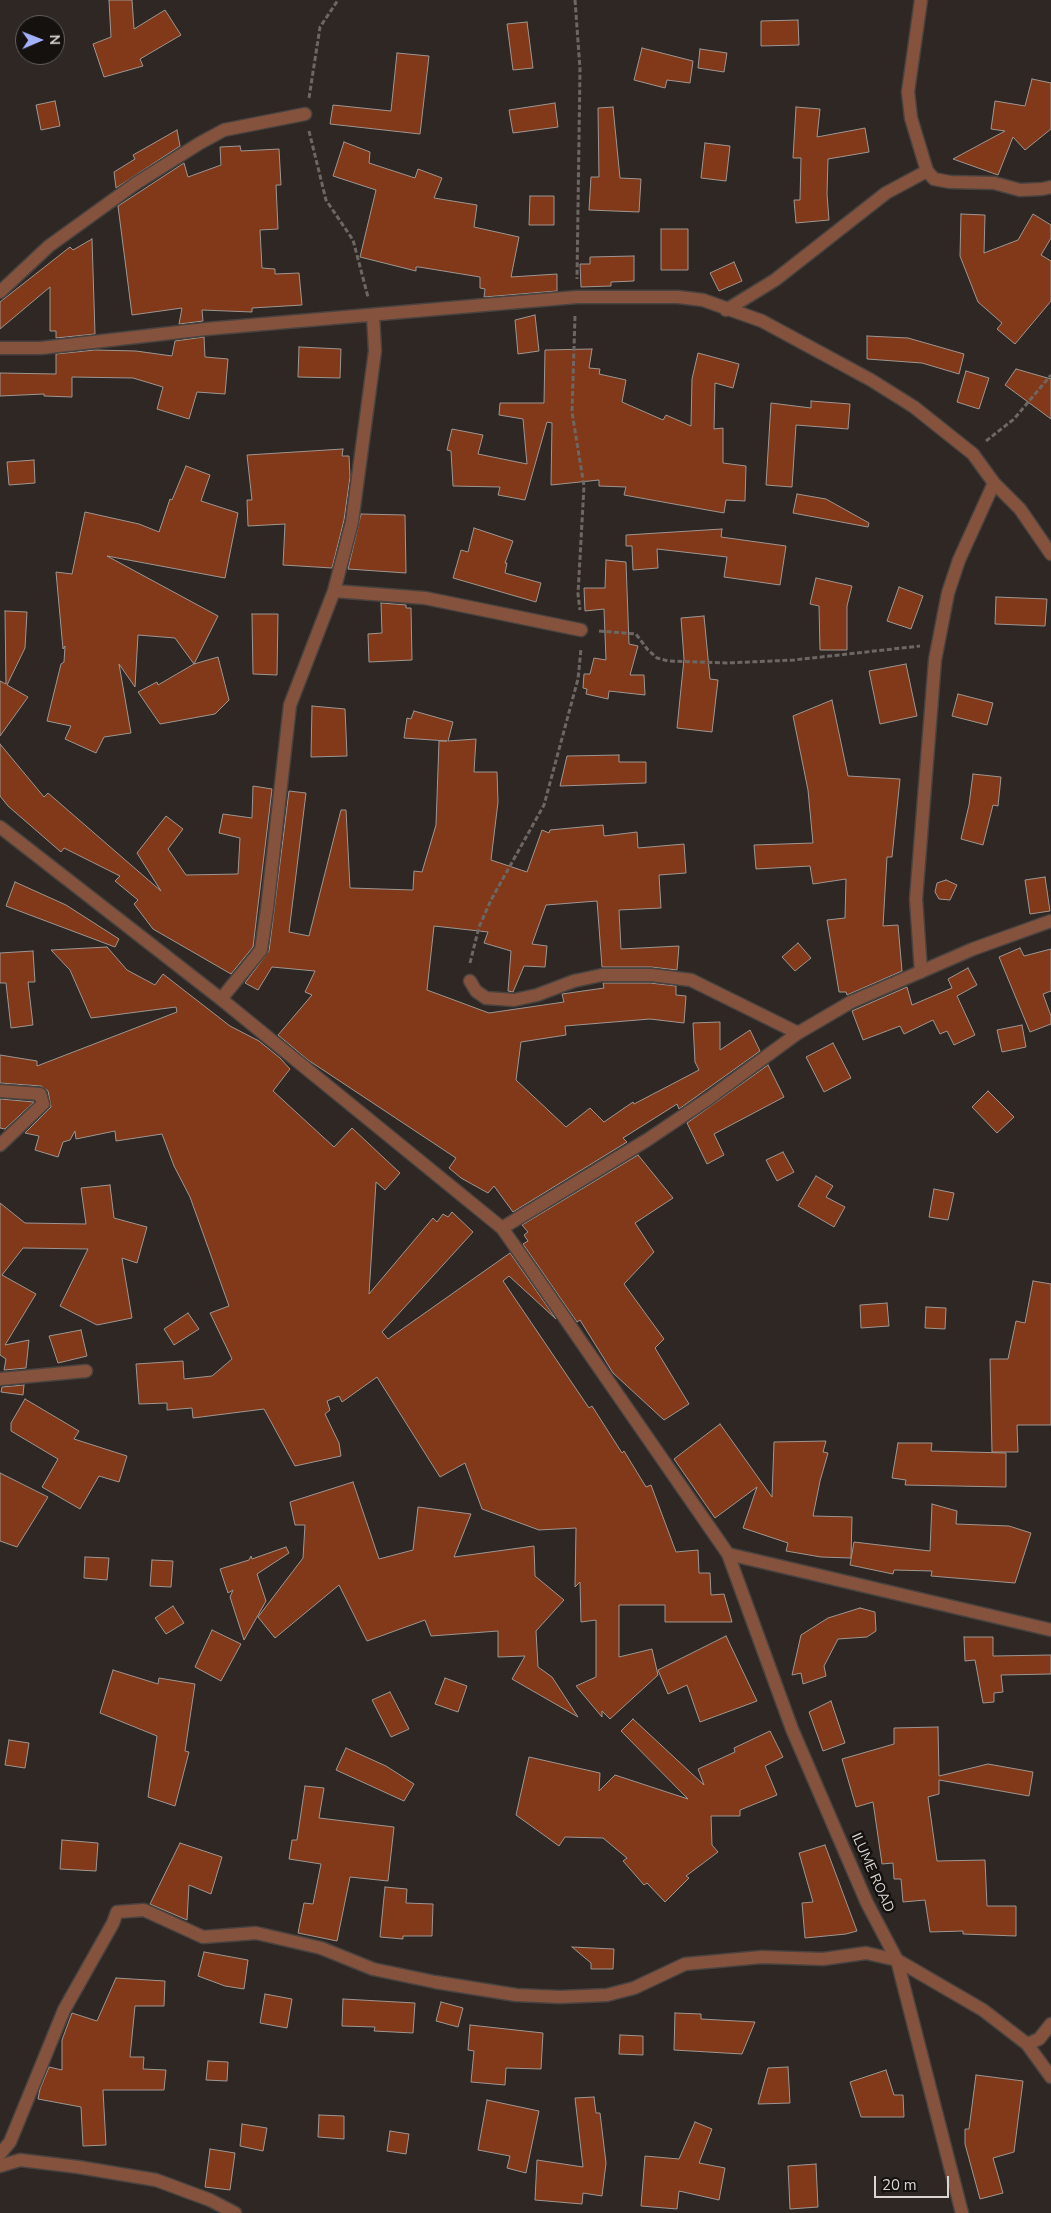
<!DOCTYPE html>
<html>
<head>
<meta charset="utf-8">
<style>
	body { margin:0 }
	#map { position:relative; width:1051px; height:2213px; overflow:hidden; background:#2e2724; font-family:"Nunito Sans",sans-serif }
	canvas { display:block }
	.north { position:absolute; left:15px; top:15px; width:50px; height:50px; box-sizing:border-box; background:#14110f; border:1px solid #635f5d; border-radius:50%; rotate:89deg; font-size:14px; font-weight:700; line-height:20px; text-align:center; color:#d9d5d3 }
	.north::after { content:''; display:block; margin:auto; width:18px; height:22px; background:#a5b1fc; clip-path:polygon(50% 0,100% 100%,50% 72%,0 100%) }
	.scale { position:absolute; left:874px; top:2176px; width:75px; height:22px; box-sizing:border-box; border:2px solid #d9d5d3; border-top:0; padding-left:6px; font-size:15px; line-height:18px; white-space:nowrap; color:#d9d5d3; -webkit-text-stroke:4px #14110f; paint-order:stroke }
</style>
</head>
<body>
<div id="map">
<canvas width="1051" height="2213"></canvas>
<div class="north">N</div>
<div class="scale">20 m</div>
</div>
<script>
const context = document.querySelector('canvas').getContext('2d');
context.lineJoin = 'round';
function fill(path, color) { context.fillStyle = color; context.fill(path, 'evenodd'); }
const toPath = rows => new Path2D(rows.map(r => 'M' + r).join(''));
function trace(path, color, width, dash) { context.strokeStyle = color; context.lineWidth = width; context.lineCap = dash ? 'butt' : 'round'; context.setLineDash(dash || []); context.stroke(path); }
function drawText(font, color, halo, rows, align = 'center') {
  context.font = font + ' "Nunito Sans",sans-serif'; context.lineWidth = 5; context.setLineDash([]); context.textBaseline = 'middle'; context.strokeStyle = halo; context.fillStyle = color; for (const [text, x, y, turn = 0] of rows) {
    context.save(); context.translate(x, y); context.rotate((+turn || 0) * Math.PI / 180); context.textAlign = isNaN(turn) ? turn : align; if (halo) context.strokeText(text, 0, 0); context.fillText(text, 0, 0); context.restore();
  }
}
const building = toPath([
	[109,0,132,0,134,29,165,10,181,35,140,59,143,66,104,77,93,44,111,37,109,0],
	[798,20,799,45,761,46,761,21,798,20],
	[527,22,533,68,513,70,507,24,527,22],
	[642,48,693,61,690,83,667,80,665,88,634,80,642,48],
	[700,49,727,53,724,72,698,68,700,49],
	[397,53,429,56,420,134,330,124,333,105,391,111,397,53],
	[1032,79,1051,83,1051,129,1025,150,1013,137,998,175,953,159,1005,131,991,129,995,101,1025,106,1032,79],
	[55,101,60,126,41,130,36,105,55,101],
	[555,103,558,127,513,133,509,110,555,103],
	[613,107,620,178,641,179,639,212,589,210,591,177,599,177,598,108,613,107],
	[796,107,820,109,817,137,865,128,869,152,828,159,827,194,829,220,796,223,794,200,800,200,801,158,793,158,796,107],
	[177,130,180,146,116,188,114,172,135,159,133,155,177,130],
	[344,142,370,152,369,163,415,178,418,169,442,178,434,198,477,205,474,227,519,237,511,277,557,274,557,291,484,297,485,289,480,288,480,277,419,267,416,267,416,271,360,257,376,190,333,176,344,142],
	[705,143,730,146,726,181,701,178,705,143],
	[240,146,241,151,279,149,281,185,276,185,278,229,260,230,262,268,275,269,275,274,299,273,302,305,252,308,252,312,202,310,203,321,179,324,182,308,132,315,118,206,184,163,188,177,221,165,220,147,240,146],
	[530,196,554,196,554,225,529,225,530,196],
	[961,214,985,215,984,253,1018,240,1033,214,1051,225,1051,238,1041,255,1051,261,1051,301,1015,344,997,329,1002,323,978,302,960,256,961,214],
	[661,229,688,229,688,270,661,270,661,229],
	[92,239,95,334,56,338,56,331,50,331,50,287,0,329,0,302,70,247,73,250,92,239],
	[634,256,634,281,611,282,611,286,581,287,580,264,590,264,590,257,634,256],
	[734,262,742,281,719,291,710,273,734,262],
	[535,315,539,351,518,354,515,320,535,315],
	[867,336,908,338,964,354,959,374,922,363,867,359,867,336],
	[204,337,205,357,228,359,225,394,197,392,189,419,157,409,163,387,133,378,72,377,72,397,44,396,44,394,0,396,0,373,56,374,56,354,95,350,136,351,172,356,175,341,204,337],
	[299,347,341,349,340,378,298,377,299,347],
	[592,349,589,368,600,369,599,374,626,380,622,402,663,420,666,415,691,426,692,379,698,353,739,364,733,388,715,383,714,429,723,428,723,463,746,466,745,501,726,500,724,513,624,495,626,487,599,486,599,480,551,485,552,423,547,422,525,500,498,495,500,487,453,486,451,451,447,450,452,429,483,435,478,454,527,464,523,419,499,415,500,403,544,403,545,350,592,349],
	[1016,369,1051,379,1051,419,1005,385,1016,369],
	[966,371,989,378,979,409,957,402,966,371],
	[811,401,850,404,848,429,796,425,792,487,766,485,771,403,811,408,811,401],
	[343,449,342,456,349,456,350,477,344,520,332,568,283,565,285,524,248,526,247,500,252,500,247,455,343,449],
	[34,460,35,483,9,485,7,462,34,460],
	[186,466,210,475,201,501,238,513,225,578,107,556,218,616,194,664,218,657,229,700,215,714,160,724,138,692,157,682,158,685,194,664,175,638,138,635,135,687,119,664,131,733,104,737,96,753,65,739,71,726,47,721,61,664,64,662,65,646,63,649,56,572,72,574,85,512,139,524,159,532,170,499,172,500,186,466],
	[797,494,826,499,869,523,868,527,793,513,797,494],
	[361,514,405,515,406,573,348,569,361,514],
	[474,528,513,541,505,563,507,563,505,573,541,583,536,602,453,578,461,550,468,552,474,528],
	[722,529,721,537,786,546,780,585,724,577,727,557,657,549,658,568,633,570,632,546,626,546,626,535,722,529],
	[606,560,626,562,629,644,638,646,630,675,644,675,645,695,609,691,608,699,586,694,587,689,583,688,584,674,590,674,594,658,606,660,604,609,585,611,584,588,605,588,606,560],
	[816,578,852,586,847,606,847,650,820,650,819,606,810,604,816,578],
	[899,587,923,596,911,629,887,621,899,587],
	[996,597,1047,599,1045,626,995,624,996,597],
	[381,603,406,605,406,608,411,608,412,660,369,662,368,634,382,633,381,603],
	[5,611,27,612,25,648,7,685,28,697,0,736,0,681,6,684,5,611],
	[252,614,278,614,277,675,253,674,252,614],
	[704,616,710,679,718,680,712,732,677,728,684,659,681,618,704,616],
	[906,664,917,716,880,724,869,671,906,664],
	[958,694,993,703,987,725,952,716,958,694],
	[832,700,848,776,900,779,892,857,887,857,883,926,898,925,902,971,847,995,846,992,839,992,827,920,845,918,846,879,813,884,810,866,756,869,754,845,813,843,808,790,793,716,832,700],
	[312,706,345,709,347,756,311,757,312,706],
	[414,711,453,722,448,741,476,739,474,772,497,772,498,802,491,860,527,872,542,830,549,833,550,830,603,825,604,836,637,832,638,848,684,844,686,873,659,875,661,908,619,910,621,949,679,946,677,970,651,967,602,967,597,901,546,905,532,944,547,946,545,967,524,966,513,992,508,991,511,951,484,943,488,932,434,926,427,990,489,1013,564,1002,562,994,604,988,603,983,650,983,676,986,676,995,686,996,684,1023,650,1019,565,1026,566,1035,521,1042,516,1080,566,1127,590,1108,604,1122,633,1102,634,1104,699,1070,695,1062,693,1023,720,1022,720,1050,750,1030,760,1051,679,1109,677,1104,623,1138,627,1142,513,1212,494,1186,488,1193,461,1178,449,1168,456,1158,308,1060,278,1035,312,995,305,992,315,971,272,967,258,990,245,983,269,951,289,791,306,793,289,932,309,936,341,810,346,810,350,888,413,890,414,871,422,872,436,825,439,741,447,741,404,738,407,718,411,719,414,711],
	[0,744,44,797,48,793,161,891,137,853,166,816,183,829,168,849,186,875,238,874,240,838,219,833,223,814,252,818,253,786,272,789,253,947,231,974,153,929,134,904,138,900,115,881,120,876,64,848,61,852,8,806,0,796,0,744],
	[619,755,619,762,646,762,646,783,560,786,567,756,619,755],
	[973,774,1001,777,998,806,993,805,983,845,961,839,969,805,973,774],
	[1045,877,1050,911,1030,914,1025,880,1045,877],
	[946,880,957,885,950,900,939,899,935,892,937,883,946,880],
	[15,882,66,905,119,939,115,947,6,906,15,882],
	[798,943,811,958,795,971,782,957,798,943],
	[107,947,127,970,155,985,163,974,230,1026,259,1041,280,1058,290,1069,273,1091,334,1147,352,1128,400,1173,385,1190,376,1182,369,1294,433,1218,437,1222,443,1214,448,1217,452,1212,473,1232,382,1332,388,1339,510,1253,556,1319,509,1276,503,1281,589,1408,592,1406,622,1453,624,1451,646,1487,651,1485,676,1552,698,1550,699,1573,710,1573,711,1595,724,1594,732,1622,665,1622,665,1605,619,1605,619,1657,652,1649,658,1675,610,1719,602,1711,602,1717,576,1686,596,1677,596,1620,581,1622,580,1582,575,1587,576,1528,539,1530,482,1509,465,1463,440,1477,377,1377,342,1402,339,1396,327,1401,330,1410,325,1414,339,1443,341,1456,295,1466,264,1409,193,1418,192,1408,167,1410,167,1403,139,1404,136,1364,183,1361,184,1379,212,1376,232,1359,210,1313,229,1306,190,1197,174,1166,162,1134,116,1141,115,1131,76,1139,75,1131,70,1140,63,1142,58,1157,35,1150,39,1136,25,1133,51,1107,48,1091,41,1086,0,1083,0,1055,37,1061,37,1066,177,1012,176,1007,91,1018,70,970,51,950,107,947],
	[1020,948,1024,956,1051,949,1051,991,1043,994,1051,1016,1051,1024,1030,1032,999,957,1020,948],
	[33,951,35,982,28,982,33,1025,11,1028,6,983,0,983,0,953,33,951],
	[968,968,977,985,957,996,975,1035,954,1045,947,1031,940,1034,933,1020,904,1034,900,1026,863,1040,852,1011,907,987,912,1005,952,988,948,979,968,968],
	[1022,1025,1026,1047,1002,1052,997,1030,1022,1025],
	[833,1043,851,1078,824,1092,806,1057,833,1043],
	[768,1065,784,1097,714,1134,724,1155,707,1164,687,1123,768,1065],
	[988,1091,1014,1117,997,1133,972,1107,988,1091],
	[0,1099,34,1102,5,1129,0,1128,0,1099],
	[783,1152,794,1172,777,1181,766,1160,783,1152],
	[638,1155,673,1198,635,1223,654,1252,624,1284,664,1339,655,1348,689,1404,664,1420,613,1373,580,1320,577,1322,523,1244,528,1241,524,1235,528,1232,522,1225,638,1155],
	[816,1176,833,1186,826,1197,845,1207,834,1227,798,1206,816,1176],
	[110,1185,114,1218,147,1227,137,1263,122,1258,132,1318,97,1325,60,1306,88,1249,23,1248,2,1275,36,1294,5,1345,29,1340,26,1368,4,1370,6,1359,0,1355,0,1203,25,1223,86,1224,81,1188,110,1185],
	[934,1189,954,1193,948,1220,929,1217,934,1189],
	[1033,1281,1051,1284,1051,1425,1017,1425,1018,1452,992,1452,990,1359,1008,1359,1016,1321,1025,1323,1033,1281],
	[887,1303,889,1326,861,1328,860,1305,887,1303],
	[926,1307,946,1308,945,1329,925,1328,926,1307],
	[188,1313,199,1329,174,1345,164,1329,188,1313],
	[81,1330,87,1356,58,1363,49,1336,81,1330],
	[24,1385,23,1395,1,1392,2,1387,24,1385],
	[25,1399,79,1431,74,1439,127,1456,119,1482,99,1476,80,1509,42,1487,58,1459,11,1431,11,1423,25,1399],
	[720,1424,772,1497,774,1442,826,1441,823,1452,828,1453,820,1481,813,1516,852,1517,851,1558,821,1557,786,1551,788,1543,743,1528,757,1487,715,1518,674,1459,720,1424],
	[898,1443,932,1443,931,1451,1006,1453,1006,1487,905,1485,906,1480,892,1478,898,1443],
	[0,1473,48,1497,17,1547,0,1541,0,1473],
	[353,1482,379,1559,413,1550,418,1507,471,1514,454,1557,534,1546,535,1576,564,1600,536,1631,538,1667,552,1677,578,1717,512,1679,525,1656,498,1657,498,1631,431,1636,425,1620,367,1641,339,1585,275,1638,258,1617,303,1558,305,1525,295,1525,290,1502,353,1482],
	[932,1504,957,1511,956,1524,1009,1526,1031,1533,1015,1583,931,1576,932,1571,894,1570,893,1574,850,1565,854,1542,930,1551,932,1504],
	[286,1547,289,1553,257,1574,266,1601,244,1640,230,1597,233,1590,228,1593,220,1569,249,1560,251,1556,252,1559,286,1547],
	[85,1557,109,1558,107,1580,84,1578,85,1557],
	[152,1560,173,1561,171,1587,150,1586,152,1560],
	[173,1606,184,1623,166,1634,155,1618,173,1606],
	[860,1608,875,1612,876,1631,867,1637,838,1639,824,1666,826,1676,803,1684,801,1673,792,1675,801,1635,828,1618,860,1608],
	[212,1630,241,1644,221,1681,195,1667,212,1630],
	[726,1636,757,1701,700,1722,687,1685,668,1694,658,1670,726,1636],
	[964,1637,993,1637,993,1656,1051,1655,1051,1674,1001,1675,1003,1692,994,1693,994,1702,983,1703,975,1660,965,1661,964,1637],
	[113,1670,158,1684,159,1678,195,1684,185,1751,189,1752,175,1806,148,1797,157,1736,100,1713,113,1670],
	[445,1678,467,1686,458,1712,435,1704,445,1678],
	[390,1692,409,1729,391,1737,372,1700,390,1692],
	[831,1701,845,1743,823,1751,809,1712,831,1701],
	[633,1719,704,1785,698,1769,735,1752,734,1748,770,1731,783,1757,765,1766,777,1795,740,1810,740,1816,711,1816,712,1845,718,1852,686,1876,689,1878,665,1902,647,1883,644,1885,623,1861,627,1858,603,1838,565,1837,559,1846,516,1815,529,1757,600,1773,599,1791,615,1775,688,1799,621,1731,633,1719],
	[938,1727,939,1776,988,1764,1033,1772,1029,1796,939,1780,939,1794,928,1797,937,1861,985,1860,987,1906,1016,1906,1016,1936,963,1934,963,1931,930,1932,925,1900,903,1902,901,1879,894,1879,893,1863,882,1864,873,1802,856,1807,842,1759,894,1744,894,1728,938,1727],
	[9,1740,29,1743,25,1768,5,1765,9,1740],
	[346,1748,386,1766,414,1784,404,1801,336,1770,346,1748],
	[305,1786,324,1788,319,1818,394,1827,388,1881,350,1877,337,1941,298,1933,304,1903,313,1904,321,1864,289,1859,292,1840,297,1840,305,1786],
	[62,1840,98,1843,96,1871,60,1869,62,1840],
	[180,1843,222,1857,211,1894,189,1885,187,1920,150,1904,180,1843],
	[825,1845,857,1931,846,1934,805,1938,802,1903,813,1902,799,1853,825,1845],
	[385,1887,407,1889,406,1903,433,1904,432,1936,403,1936,403,1939,380,1937,385,1887],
	[572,1947,614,1949,613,1969,591,1969,591,1963,572,1947],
	[204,1952,248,1960,244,1989,225,1986,198,1976,204,1952],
	[116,1978,165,1981,164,2006,135,2006,130,2057,144,2057,143,2069,166,2070,164,2090,103,2090,106,2145,83,2146,81,2107,38,2099,40,2089,49,2067,62,2070,62,2040,72,2013,97,2021,116,1978],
	[265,1994,292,1999,287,2028,260,2023,265,1994],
	[343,1999,415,2003,413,2033,374,2031,375,2027,342,2026,343,1999],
	[441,2002,463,2008,458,2027,436,2021,441,2002],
	[675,2013,701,2014,701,2019,755,2022,742,2054,674,2050,675,2013],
	[470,2025,543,2033,541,2069,506,2068,505,2085,471,2082,474,2051,468,2050,470,2025],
	[620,2035,643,2036,643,2055,619,2054,620,2035],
	[208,2061,228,2062,227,2081,206,2080,208,2061],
	[788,2067,790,2103,758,2104,768,2068,788,2067],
	[886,2070,894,2095,903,2095,904,2117,861,2117,850,2082,886,2070],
	[976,2075,1023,2081,1014,2152,993,2158,1003,2193,980,2199,965,2144,965,2129,969,2129,976,2075],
	[594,2097,596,2113,600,2113,606,2163,602,2196,583,2193,582,2204,535,2200,537,2160,583,2167,575,2098,594,2097],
	[487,2100,539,2111,526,2173,507,2168,510,2156,478,2150,487,2100],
	[319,2115,344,2116,344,2139,318,2137,319,2115],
	[695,2122,712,2129,699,2163,725,2168,719,2200,679,2191,677,2209,641,2206,645,2156,679,2159,695,2122],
	[242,2124,267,2128,263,2151,240,2146,242,2124],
	[390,2131,409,2134,406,2154,387,2151,390,2131],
	[210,2149,235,2153,230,2190,205,2187,210,2149],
	[816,2164,818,2207,790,2209,788,2166,816,2164]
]);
fill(building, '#813919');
trace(building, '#9e9692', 1);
const minor = toPath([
	[921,0,908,92,911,118,927,171,934,179,950,182,994,183,1020,190,1042,189,1051,187],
	[0,292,49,246,135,184,200,143,224,130,305,114],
	[726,310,775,280,886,193,927,171],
	[0,348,41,348,206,329,577,297,678,297,703,300,762,321,871,380,914,407,973,454,994,483,1020,509,1051,554],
	[334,591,425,598,581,630],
	[921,972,916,899,935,660,948,593,959,560,994,483],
	[470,981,476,991,486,998,514,1000,537,995,574,981,602,975,651,975,691,980,798,1033],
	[221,999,261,950,267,909,290,705,334,591,352,522,375,351,373,315],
	[0,1091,40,1094,43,1104,0,1145],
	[502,1228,647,1140,708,1099,798,1033,851,1002,973,949,1051,921],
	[0,1379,86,1371],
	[1027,2044,1039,2039,1051,2024],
	[0,2154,10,2142,64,2010,113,1923,117,1912,144,1910,203,1937,256,1933,321,1948,373,1969,435,1982,516,1995,560,1997,607,1995,634,1988,685,1964,762,1957,823,1959,866,1953,897,1960,983,2010,1027,2044,1051,2077],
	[0,2166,20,2160,78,2167,156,2180,210,2200,235,2213]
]);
const tertiary = toPath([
	[0,827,221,999,502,1228,528,1265,728,1554,792,1729,867,1903,897,1960,962,2213],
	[728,1554,1051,1630]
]);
trace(minor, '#494340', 15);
trace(tertiary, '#494340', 15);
trace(toPath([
	[575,0,580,69,577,279],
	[309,98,320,27,338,0],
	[309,131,326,200,353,240,368,297],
	[575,316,572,412,584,486,578,594,580,610],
	[986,441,1014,419,1051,375],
	[599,631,636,634,648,650,657,658,668,661,727,663,794,660,920,646],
	[470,963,479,927,491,900,544,805,578,679,581,649]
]), '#6d6764', 3, [5, 2.5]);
trace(minor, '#85523d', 12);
trace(tertiary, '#85523d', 12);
drawText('14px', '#d9d5d3', '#14110f', [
	["ILUME ROAD",872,1873,66]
]);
</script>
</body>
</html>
